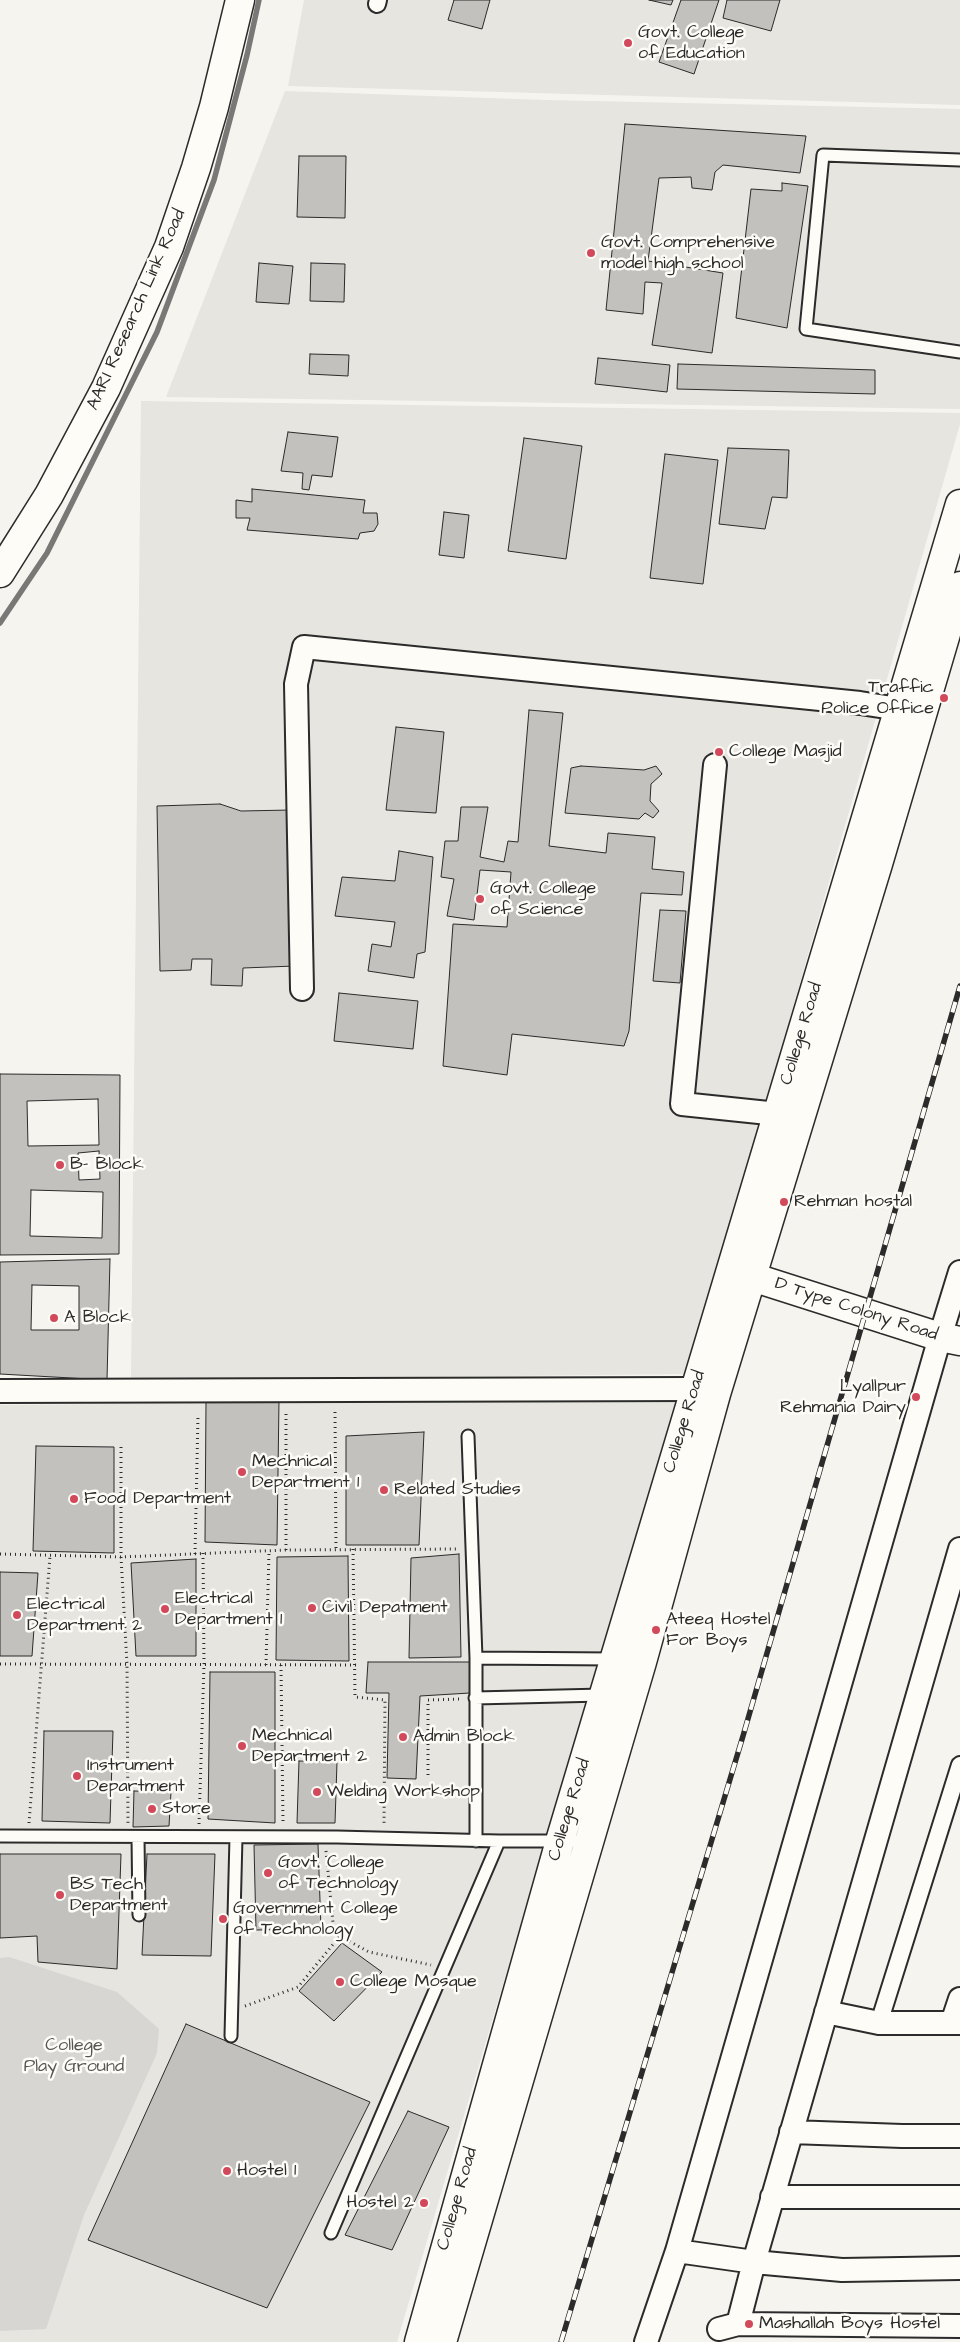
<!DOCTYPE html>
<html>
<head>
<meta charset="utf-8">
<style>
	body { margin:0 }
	canvas { display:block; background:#f5f4ef }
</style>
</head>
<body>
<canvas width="960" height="2342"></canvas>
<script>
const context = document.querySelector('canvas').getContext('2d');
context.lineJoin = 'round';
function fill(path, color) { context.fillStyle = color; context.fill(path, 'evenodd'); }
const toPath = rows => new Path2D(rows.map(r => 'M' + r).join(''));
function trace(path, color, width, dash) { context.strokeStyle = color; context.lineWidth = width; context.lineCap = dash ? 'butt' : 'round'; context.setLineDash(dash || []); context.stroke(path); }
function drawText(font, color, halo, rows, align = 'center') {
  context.font = font + ' "Architects Daughter",sans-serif'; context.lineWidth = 5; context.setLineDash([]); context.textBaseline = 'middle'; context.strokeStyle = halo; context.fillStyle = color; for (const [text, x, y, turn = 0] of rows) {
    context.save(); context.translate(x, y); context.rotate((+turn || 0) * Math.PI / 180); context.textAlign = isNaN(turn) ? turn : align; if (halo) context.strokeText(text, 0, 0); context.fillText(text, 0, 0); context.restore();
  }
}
fill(toPath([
	[304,0,960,0,960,105,288,86],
	[285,91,545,100,960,109,960,409,166,397],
	[141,401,960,413,960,424,688,1374,131,1380],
	[676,1400,397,2342,0,2342,0,1405]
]), '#e6e5e0');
fill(toPath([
	[9,1957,117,1992,159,2029,157,2053,84,2215,46,2329,0,2331,0,1958]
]), '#d7d6d2');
trace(toPath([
	[0,623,47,553,157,332,214,180,247,55,259,0]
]), '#797877', 5.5);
const building = toPath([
	[454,0,490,0,482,29,448,20,454,0],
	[649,0,673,0,671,5,649,0],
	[681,0,719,0,694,74,659,62,681,0],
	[727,0,780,0,771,31,723,18,727,0],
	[625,124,806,136,800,173,723,165,715,172,712,190,692,188,691,177,659,178,648,261,723,273,712,353,652,345,662,283,645,282,643,314,606,310,625,124],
	[299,156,346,156,345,218,297,217,299,156],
	[782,183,808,186,787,328,736,318,751,189,782,191,782,183],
	[259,263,293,266,289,304,256,302,259,263],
	[311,263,345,264,344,302,310,301,311,263],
	[310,354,349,355,348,376,309,374,310,354],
	[598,358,670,365,667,392,595,384,598,358],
	[678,364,875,370,875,394,677,389,678,364],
	[288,432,338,437,332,477,312,475,309,490,302,489,303,473,281,471,288,432],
	[524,438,582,446,566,559,508,551,524,438],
	[728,448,789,450,787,498,772,497,765,529,719,524,728,448],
	[665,454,718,460,703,584,650,578,665,454],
	[252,489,365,500,363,513,377,513,378,524,374,531,360,533,358,539,247,530,250,518,236,518,236,500,252,502,252,489],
	[444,512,469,515,464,558,439,555,444,512],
	[529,710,563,713,549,846,606,853,608,833,655,837,652,869,684,872,682,895,641,893,629,1031,624,1046,512,1034,507,1075,443,1066,453,924,507,927,511,872,480,870,474,920,447,916,454,879,441,877,445,841,458,841,461,807,488,807,480,857,504,862,508,841,518,842,529,710],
	[396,727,444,732,436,813,386,810,396,727],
	[581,766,644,770,656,766,662,774,651,784,650,801,659,811,653,818,645,813,639,819,565,813,571,768,581,766],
	[220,804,241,811,291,810,295,966,243,968,242,986,211,985,212,959,192,959,191,970,160,971,157,806,220,804],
	[399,851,433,857,425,952,417,954,414,978,368,971,372,944,391,947,395,922,335,916,342,877,395,881,399,851],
	[660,910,686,911,680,983,653,981,660,910],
	[339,993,418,1001,413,1049,334,1041,339,993],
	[0,1074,120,1075,119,1254,0,1255,0,1074],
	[98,1099,99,1145,28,1146,27,1101,98,1099],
	[99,1151,100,1179,79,1180,78,1153,99,1151],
	[31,1190,103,1192,102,1238,30,1236,31,1190],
	[110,1259,107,1380,0,1374,0,1262,110,1259],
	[32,1285,79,1286,79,1330,31,1330,32,1285],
	[279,1400,277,1545,205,1542,206,1401,279,1400],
	[424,1432,419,1545,346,1545,346,1436,424,1432],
	[36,1446,114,1447,114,1553,33,1551,36,1446],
	[459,1554,461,1657,409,1658,411,1558,459,1554],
	[348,1556,349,1661,276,1660,277,1557,348,1556],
	[196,1559,196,1656,136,1656,131,1563,196,1559],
	[0,1572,38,1573,32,1656,0,1656,0,1572],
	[368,1662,472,1662,470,1693,420,1696,416,1779,387,1778,389,1693,366,1693,368,1662],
	[210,1672,275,1672,275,1823,208,1819,210,1672],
	[44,1731,113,1731,110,1823,42,1821,44,1731],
	[299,1761,337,1762,335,1823,297,1823,299,1761],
	[134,1791,171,1792,169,1826,133,1827,134,1791],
	[318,1844,321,1929,256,1930,254,1845,318,1844],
	[0,1854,121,1854,117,1969,38,1962,37,1936,0,1938,0,1854],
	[147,1854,215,1854,211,1956,142,1955,147,1854],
	[342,1943,382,1972,334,2021,299,1991,342,1943],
	[186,2024,370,2102,267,2308,88,2240,186,2024],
	[408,2111,449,2127,392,2250,345,2235,408,2111]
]);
fill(building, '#c2c1be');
trace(building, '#2b2b2b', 1);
const service = toPath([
	[960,160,823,155,806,329,960,352],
	[468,1436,476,1658,476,1841],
	[476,1658,614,1659],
	[475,1698,603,1695],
	[0,1836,337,1837,499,1841,588,1841],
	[138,1837,139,1915],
	[231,2036,236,1837],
	[331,2233,499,1841]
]);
const pedestrian = toPath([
	[377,4,378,0],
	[879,2023,960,1765]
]);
const minor = toPath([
	[715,765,682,1104,778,1114],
	[302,989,296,684,304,647,860,703,899,709],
	[944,1324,960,1272],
	[0,1391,694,1389],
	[826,2012,879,2023,960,2023],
	[952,2023,960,1999],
	[791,2132,902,2136,960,2136],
	[772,2197,960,2197],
	[677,2251,754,2262,842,2270,960,2268],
	[738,2324,754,2262,960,1549],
	[719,2329,738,2324,960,2326],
	[646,2342,677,2251,940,1337]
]);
const secondary = toPath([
	[0,573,49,495,106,388,169,247,196,168,214,107,240,0],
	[752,1277,940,1337,960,1341],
	[419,2342,560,1841,960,504],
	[442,2342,642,1662,716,1394,878,864,960,586]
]);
trace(service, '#2b2b2b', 15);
trace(pedestrian, '#2b2b2b', 20);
trace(minor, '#2b2b2b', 26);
trace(secondary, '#2b2b2b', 31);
trace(toPath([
	[335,1412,336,1550],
	[121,1447,121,1557,127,1664,128,1824],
	[353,1549,355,1697,385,1700,384,1823],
	[286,1550,286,1410],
	[0,1554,121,1557,286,1550,459,1549],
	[195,1554,198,1415],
	[0,1664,356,1665],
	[266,1665,269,1551],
	[281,1665,283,1822],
	[428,1775,428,1700,461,1699],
	[29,1823,50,1556],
	[199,1824,204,1664,203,1553],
	[326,1851,334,1933,369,1952,431,1965],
	[245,2006,298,1987,340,1936]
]), '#2b2b2b', 3, [1, 4]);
trace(service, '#fdfcf7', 11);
trace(pedestrian, '#fdfcf7', 16);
trace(minor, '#fdfcf7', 22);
trace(secondary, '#fdfcf7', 28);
const rail = toPath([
	[561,2342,743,1736,960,986]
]);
trace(rail, '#2b2b2b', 5.5);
trace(rail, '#fdfcf7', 4, [11]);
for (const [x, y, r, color] of [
	[628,43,5,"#d1495b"],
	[591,253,5,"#d1495b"],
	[944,698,5,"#d1495b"],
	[719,752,5,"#d1495b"],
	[480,899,5,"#d1495b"],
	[60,1165,5,"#d1495b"],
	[784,1202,5,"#d1495b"],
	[54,1318,5,"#d1495b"],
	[916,1397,5,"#d1495b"],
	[242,1472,5,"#d1495b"],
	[384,1490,5,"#d1495b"],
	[74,1499,5,"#d1495b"],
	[312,1608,5,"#d1495b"],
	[165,1609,5,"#d1495b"],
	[17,1615,5,"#d1495b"],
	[656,1630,5,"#d1495b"],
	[403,1737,5,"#d1495b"],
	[242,1746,5,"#d1495b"],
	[77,1776,5,"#d1495b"],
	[317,1792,5,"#d1495b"],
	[152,1809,5,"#d1495b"],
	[268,1873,5,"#d1495b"],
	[60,1895,5,"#d1495b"],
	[223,1919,5,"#d1495b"],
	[340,1982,5,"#d1495b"],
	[227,2171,5,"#d1495b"],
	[424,2203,5,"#d1495b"],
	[749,2324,5,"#d1495b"]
]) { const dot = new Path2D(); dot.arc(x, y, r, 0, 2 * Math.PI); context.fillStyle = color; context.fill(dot); trace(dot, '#fdfcf7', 2); }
drawText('18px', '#2b2b2b', '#fdfcf7', [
	["Govt. College",638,33],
	["of Education",638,54],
	["Govt. Comprehensive",601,243],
	["model high school",601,264],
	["Traffic",934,688,"right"],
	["Police Office",934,709,"right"],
	["College Masjid",729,752],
	["Govt. College",490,889],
	["of Science",490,910],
	["B- Block",70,1165],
	["Rehman hostal",794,1202],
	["A Block",64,1318],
	["Lyallpur",906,1387,"right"],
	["Rehmania Dairy",906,1408,"right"],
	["Mechnical",252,1462],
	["Department 1",252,1483],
	["Related Studies",394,1490],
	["Food Department",84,1499],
	["Electrical",175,1599],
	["Department 1",175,1620],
	["Electrical",27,1605],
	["Department 2",27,1626],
	["Civil Depatment",322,1608],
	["Ateeq Hostel",666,1620],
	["For Boys",666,1641],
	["Mechnical",252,1736],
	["Department 2",252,1757],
	["Admin Block",413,1737],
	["Instrument",87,1766],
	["Department",87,1787],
	["Welding Workshop",327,1792],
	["Store",162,1809],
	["Govt. College",278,1863],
	["of Technology",278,1884],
	["BS Tech",70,1885],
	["Department",70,1906],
	["Government College",233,1909],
	["of Technology",233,1930],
	["College Mosque",350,1982],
	["Hostel 1",237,2171],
	["Hostel 2",414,2203,"right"],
	["Mashallah Boys Hostel",759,2324]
], 'left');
drawText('18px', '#2b2b2b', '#fdfcf7', [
	["AARI Research Link Road",137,310,-66],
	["College Road",802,1034,-73],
	["D Type Colony Road",856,1310,18],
	["College Road",685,1422,-73],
	["College Road",570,1810,-73],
	["College Road",458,2199,-74]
]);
drawText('18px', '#565655', '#fdfcf7', [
	["College",74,2046],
	["Play Ground",74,2067]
]);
</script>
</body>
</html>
